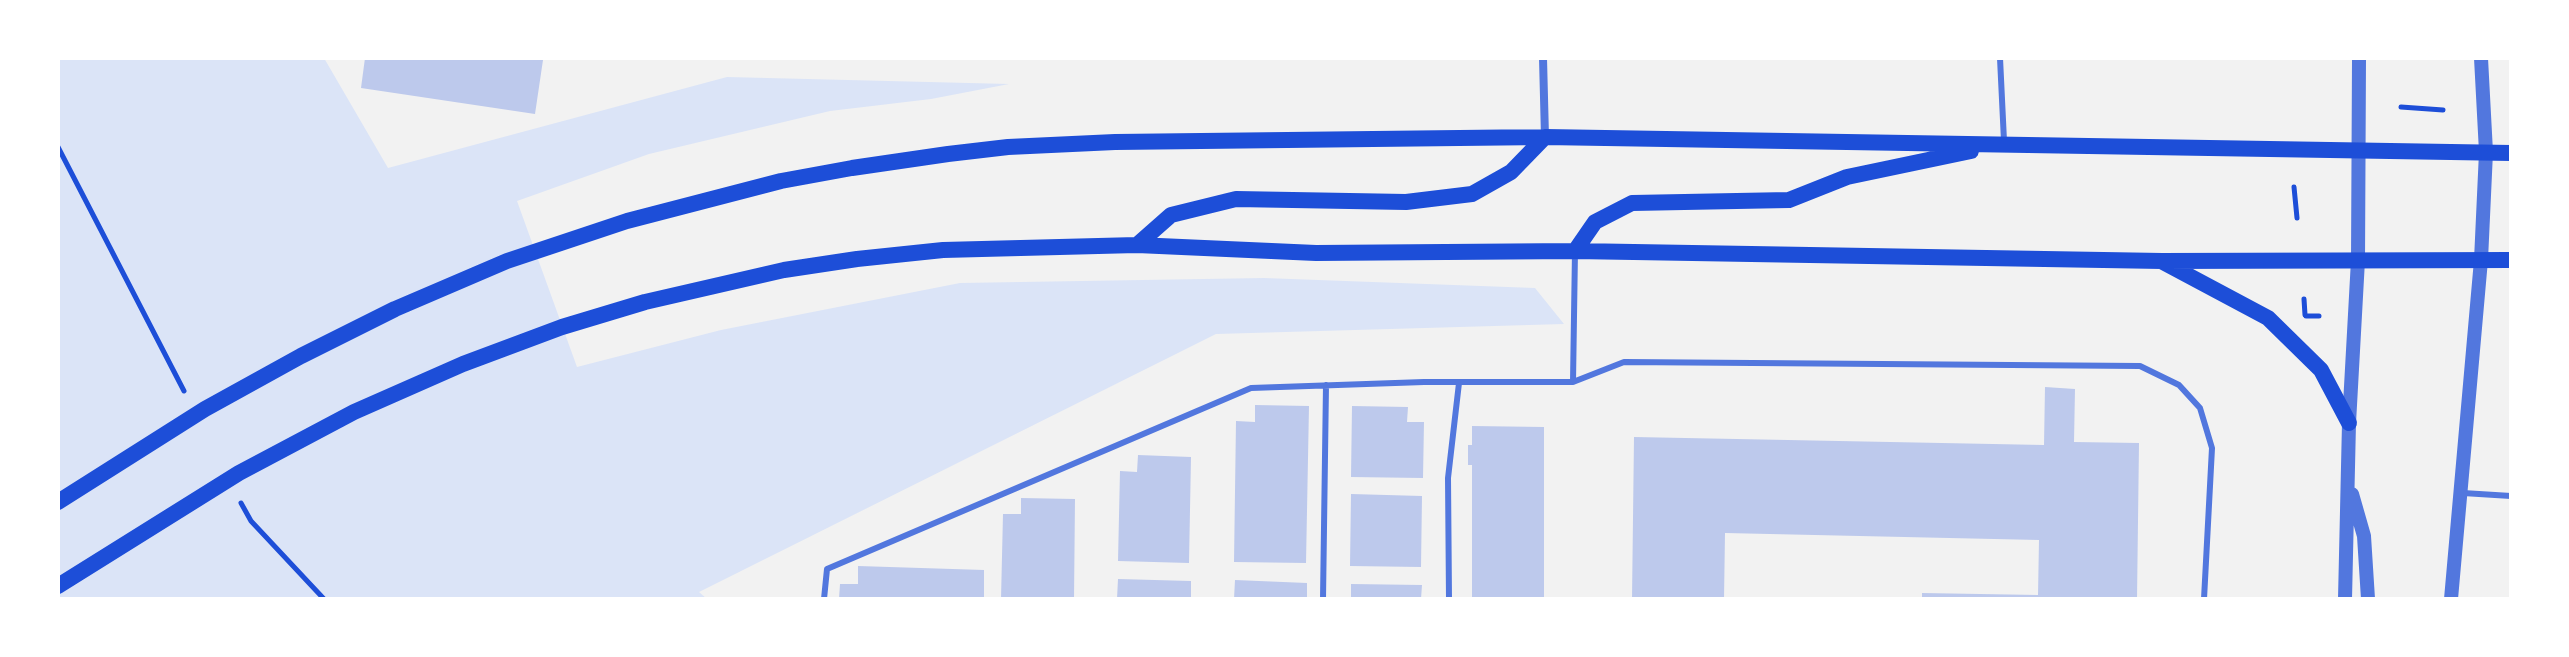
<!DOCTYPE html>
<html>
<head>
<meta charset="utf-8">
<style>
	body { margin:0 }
	#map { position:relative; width:2569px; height:657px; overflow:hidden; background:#f2f2f2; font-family:Lora,serif }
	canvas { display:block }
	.frame { position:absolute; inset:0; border:60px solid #fff; pointer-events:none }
</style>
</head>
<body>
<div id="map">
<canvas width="2569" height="657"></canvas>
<div class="frame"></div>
</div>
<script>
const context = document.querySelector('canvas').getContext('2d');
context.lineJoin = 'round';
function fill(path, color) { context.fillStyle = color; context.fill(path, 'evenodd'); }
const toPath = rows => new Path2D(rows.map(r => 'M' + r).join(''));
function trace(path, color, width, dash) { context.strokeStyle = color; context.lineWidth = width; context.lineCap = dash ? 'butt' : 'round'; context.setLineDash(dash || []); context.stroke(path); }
fill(toPath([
	[58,58,324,58,388,168,727,77,1009,84,931,99,830,111,649,154,517,201,577,367,721,330,960,283,1264,278,1535,288,1564,324,1216,334,699,592,707,599,58,599]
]), '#dbe4f7');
fill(toPath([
	[365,58,525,58,543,60,535,114,361,88],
	[2045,387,2075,389,2074,442,2139,443,2137,599,1922,599,1922,593,2038,595,2039,540,1725,533,1724,599,1632,599,1634,437,2044,445],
	[1255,405,1309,406,1306,563,1234,562,1236,421,1255,422],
	[1352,406,1408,407,1407,422,1424,422,1423,478,1351,477],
	[1472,426,1544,427,1544,599,1472,599,1472,465,1468,465,1468,445,1472,445],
	[1138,455,1191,457,1189,563,1118,561,1120,471,1137,472],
	[1351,494,1422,496,1421,567,1350,566],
	[1021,498,1075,499,1074,599,1001,599,1003,514,1021,514],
	[858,566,984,570,984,599,839,599,840,584,858,584],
	[1118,579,1191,581,1191,599,1117,599],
	[1235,580,1307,583,1307,599,1234,599],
	[1351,584,1422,585,1421,599,1351,599]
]), '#bdc9ec');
trace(toPath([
	[2401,107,2443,110],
	[58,147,184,391],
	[2294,187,2297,218],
	[2304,299,2305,315],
	[2306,316,2319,316],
	[241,503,251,521,324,599]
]), '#1d4ed8', 5);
trace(toPath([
	[2000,58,2004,141],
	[1573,382,1624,362,2140,366,2179,385,2200,408,2212,448,2204,599],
	[2463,493,2511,496],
	[824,599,827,569,1251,388,1424,382,1573,382,1575,251],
	[1323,599,1326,385],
	[1449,599,1448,478,1459,383]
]), '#5277de', 6);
trace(toPath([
	[1543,58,1545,137]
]), '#5277de', 8);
trace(toPath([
	[2352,494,2364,536,2368,599],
	[2345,599,2349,423,2358,260,2359,58],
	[2451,599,2481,260,2486,152,2481,58]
]), '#5277de', 14);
trace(toPath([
	[1137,245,1171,215,1236,199,1406,202,1472,194,1511,172,1545,137],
	[1575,251,1595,222,1632,203,1789,200,1847,177,1971,151],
	[2163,262,2268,318,2321,370,2349,423],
	[58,502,205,409,301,356,395,309,507,261,627,221,781,181,852,168,948,154,1008,147,1115,142,1545,137,2511,153],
	[58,586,239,473,354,412,463,364,562,327,645,302,784,270,857,259,943,250,1137,245,1316,253,1575,251,2162,261,2511,260]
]), '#1d4ed8', 16);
</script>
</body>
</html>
